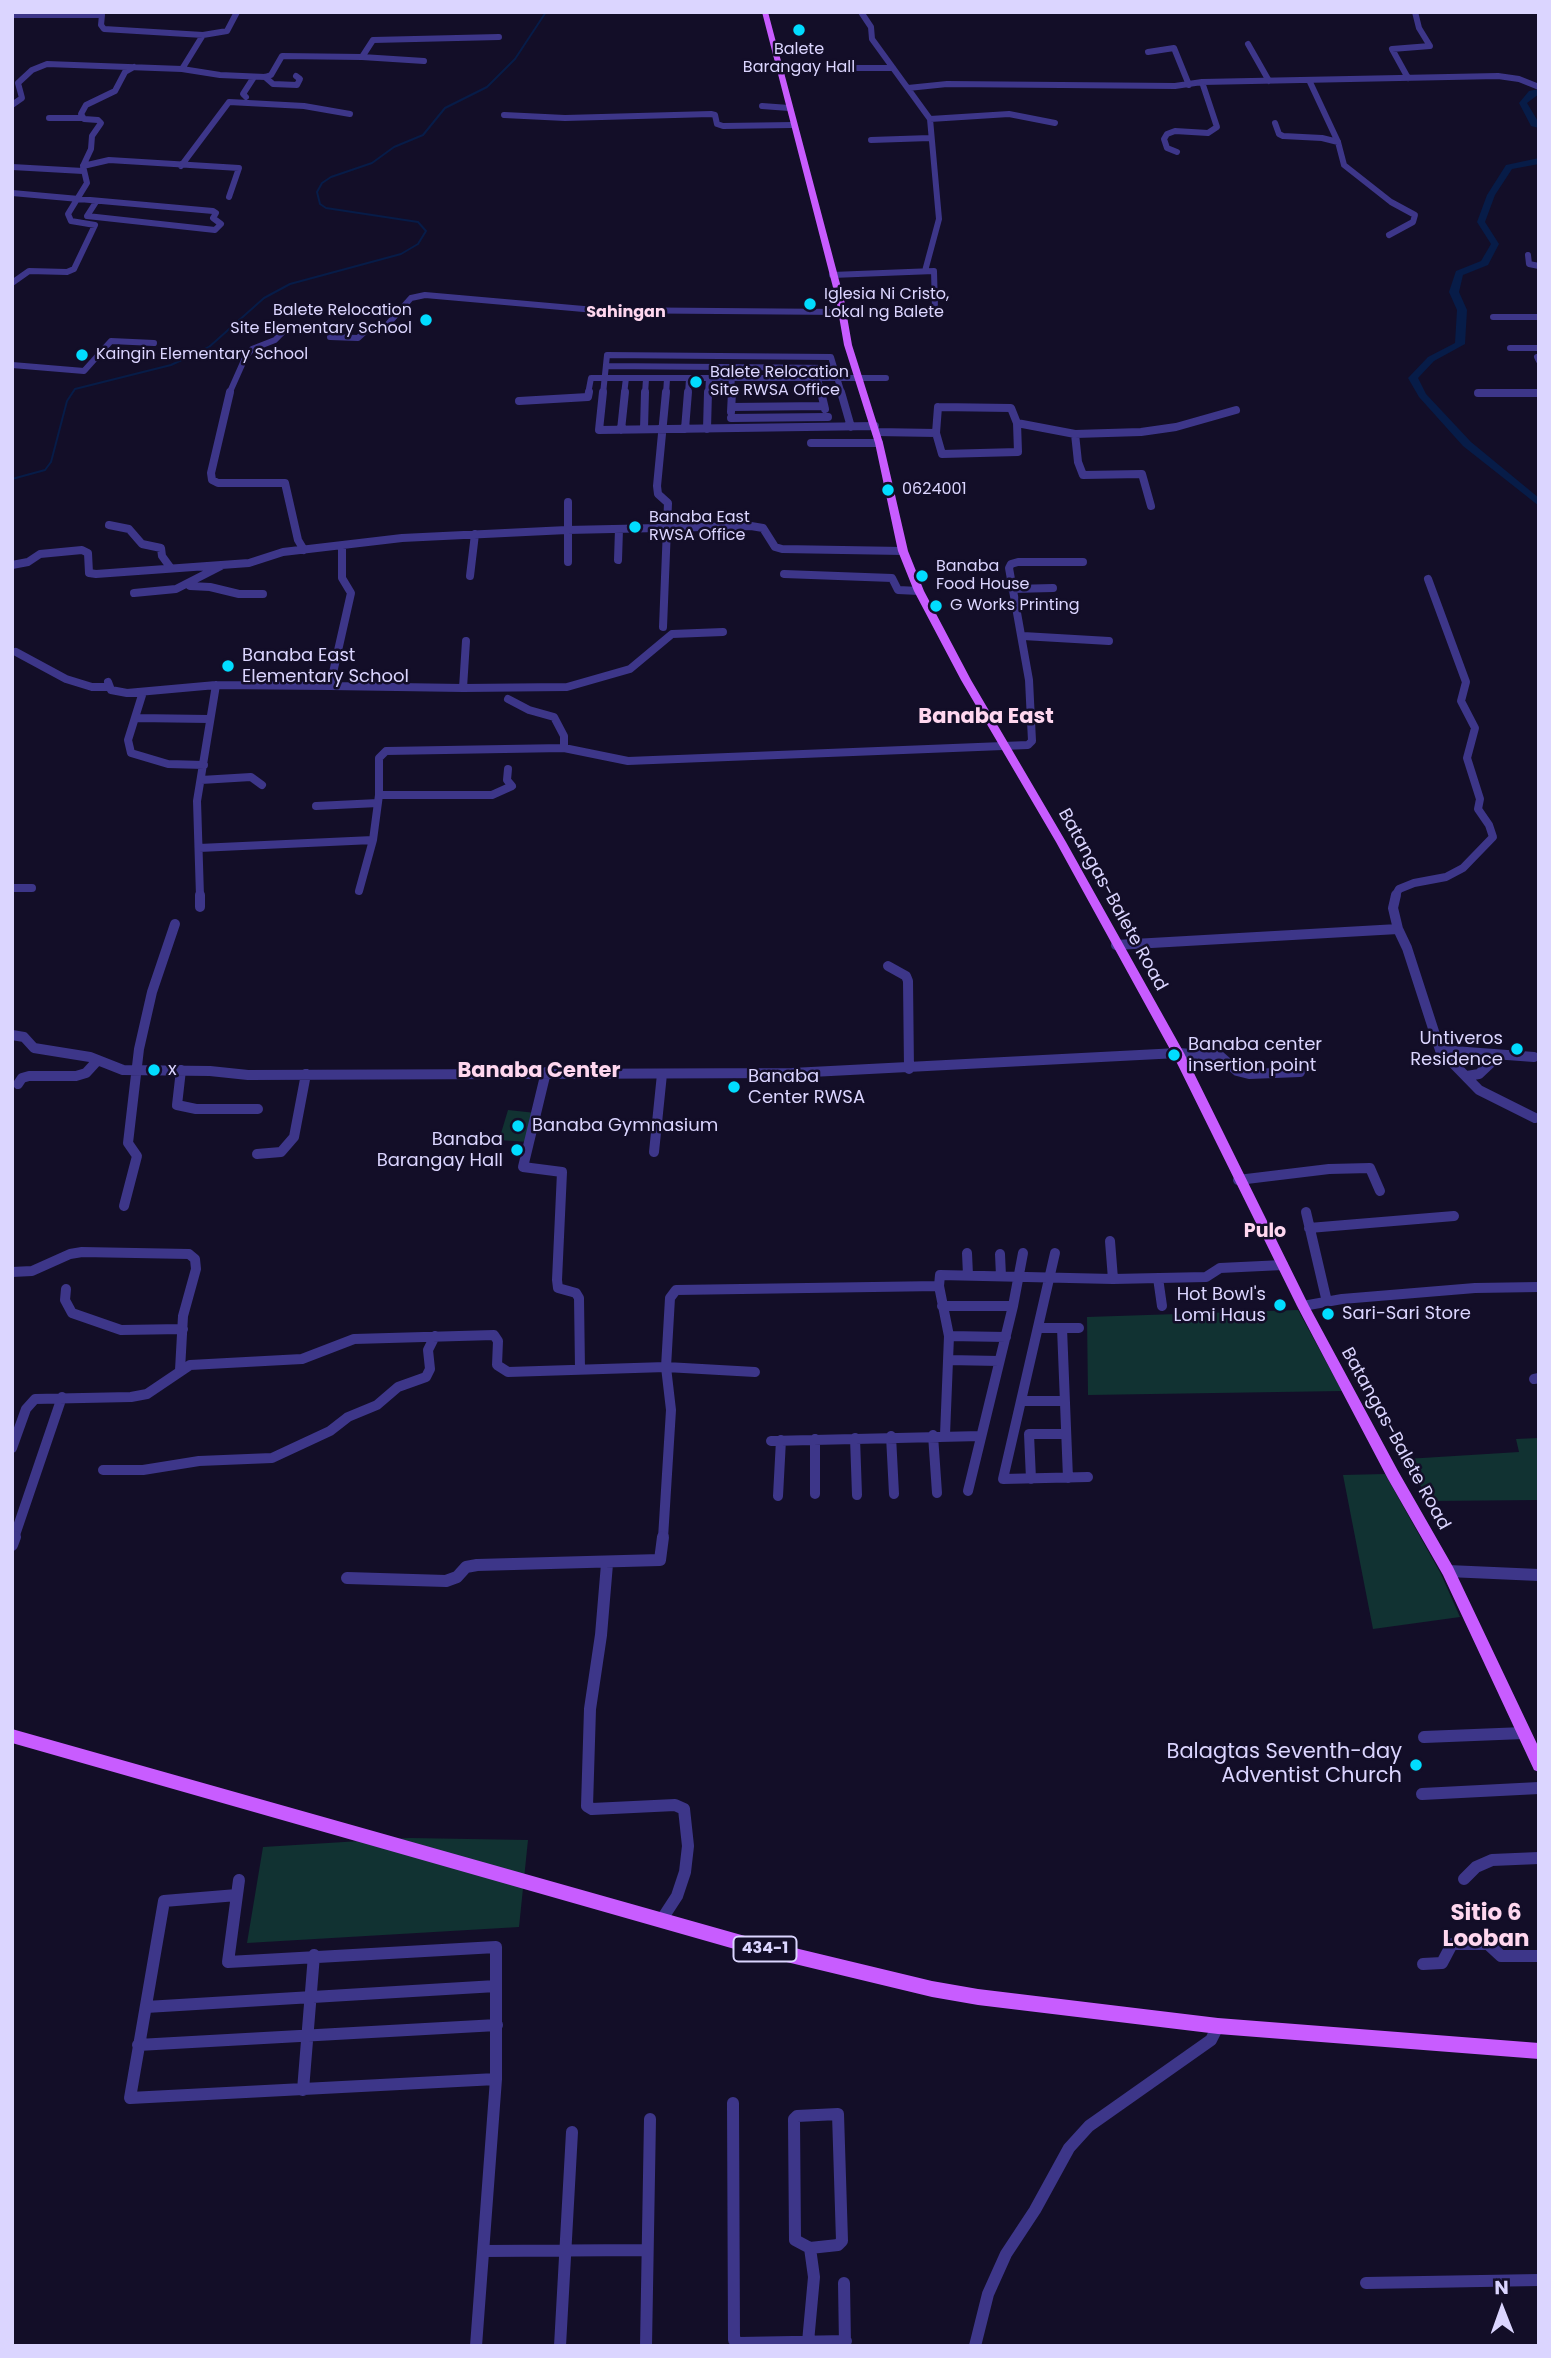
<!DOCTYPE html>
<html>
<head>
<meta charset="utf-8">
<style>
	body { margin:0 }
	#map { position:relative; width:1551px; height:2358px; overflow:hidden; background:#130e28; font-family:Poppins,sans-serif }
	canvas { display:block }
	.frame { position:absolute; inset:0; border:14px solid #dbd5ff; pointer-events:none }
	.north { position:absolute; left:1467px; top:2274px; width:70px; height:70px; -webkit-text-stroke:5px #130e28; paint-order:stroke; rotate:359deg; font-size:19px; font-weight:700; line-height:28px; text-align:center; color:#dbd5ff }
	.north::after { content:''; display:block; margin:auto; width:24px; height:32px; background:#dbd5ff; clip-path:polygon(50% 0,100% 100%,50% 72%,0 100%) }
</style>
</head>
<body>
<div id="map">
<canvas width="1551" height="2358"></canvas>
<div class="frame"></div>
<div class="north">N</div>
</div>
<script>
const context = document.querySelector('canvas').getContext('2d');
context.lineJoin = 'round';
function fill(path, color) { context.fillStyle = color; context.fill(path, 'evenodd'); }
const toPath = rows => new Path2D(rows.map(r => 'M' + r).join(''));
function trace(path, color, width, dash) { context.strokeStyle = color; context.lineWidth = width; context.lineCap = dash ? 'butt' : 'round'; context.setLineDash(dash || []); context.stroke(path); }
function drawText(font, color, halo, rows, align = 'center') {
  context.font = font + ' Poppins,sans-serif'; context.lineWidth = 5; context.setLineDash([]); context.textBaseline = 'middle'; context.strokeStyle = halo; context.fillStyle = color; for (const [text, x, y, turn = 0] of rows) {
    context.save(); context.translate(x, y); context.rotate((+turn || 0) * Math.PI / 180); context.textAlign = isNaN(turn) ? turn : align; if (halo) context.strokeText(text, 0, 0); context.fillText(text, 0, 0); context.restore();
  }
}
fill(toPath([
	[508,1110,536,1113,528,1142,499,1140],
	[1298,1310,1342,1391,1088,1395,1087,1317],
	[1539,1438,1539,1500,1429,1501,1406,1459,1519,1452,1516,1439],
	[1385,1474,1441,1574,1460,1617,1373,1629,1343,1475],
	[409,1838,528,1840,519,1927,247,1943,263,1847]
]), '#113232');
trace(toPath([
	[12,479,45,470,51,462,67,401,75,389,171,365,209,347,264,298,290,284,401,254,418,244,426,231,418,222,326,208,320,204,317,192,322,183,331,177,372,163,394,147,423,135,445,108,487,87,515,59,546,12]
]), '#071c48', 2);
fill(toPath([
	[1539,89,1539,94,1527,103,1539,123,1539,128,1531,126,1519,103,1529,91,1539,89],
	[1539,158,1539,164,1512,169,1495,195,1485,222,1499,244,1488,265,1463,275,1459,292,1467,310,1465,344,1434,361,1418,378,1426,394,1471,442,1539,498,1539,506,1463,446,1419,397,1408,378,1428,357,1455,343,1457,310,1449,292,1456,271,1481,261,1491,244,1477,222,1487,195,1506,165,1539,158]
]), '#071c48');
trace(toPath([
	[861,12,871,27,872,39,930,119,939,219,925,271],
	[12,15,102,15,101,25,104,29,203,35],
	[1248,44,1269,81],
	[1148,52,1174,48,1189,85],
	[362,57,424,61],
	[857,68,893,68],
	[182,69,220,75,265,77,271,75,282,56,362,57,373,40,499,37],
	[265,77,273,84,297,85,300,79,296,76],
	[1408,78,1392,49,1430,46,1419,28,1415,12],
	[1309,80,1338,142,1344,165,1391,202,1415,215,1413,222,1389,235],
	[908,88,947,84,1175,86,1202,82,1498,76,1519,79,1539,87],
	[246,97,243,94,254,77],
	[12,105,22,98,18,83,32,70,47,64,182,69,203,35,227,31,237,12],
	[762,106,789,108],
	[504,115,565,118,711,114,715,115,717,124,723,126,793,125],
	[49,118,82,118],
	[930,119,1009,114,1055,123],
	[1275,123,1279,134,1283,136,1322,138,1338,142],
	[871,140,930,138],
	[1177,152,1167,148,1164,139,1167,134,1175,131,1208,133,1217,127,1202,82],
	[83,166,109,160,239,168,229,197],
	[181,166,229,102,304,106,350,114],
	[12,167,83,171],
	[12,193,213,211,216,213,213,218,221,224,215,230,87,216,96,202],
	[1528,255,1529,264,1539,266],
	[832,275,934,271,935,309],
	[12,283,29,271,67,272,74,269,95,225,71,221,68,214,87,183,83,166,91,149,92,136,101,123,98,120,84,119,81,114,86,105,115,91,125,72,134,67],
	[1493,317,1539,317],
	[330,337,358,338,370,327,387,325,411,298,425,295,595,310,842,312],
	[1510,348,1539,348],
	[1537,357,1539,361],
	[12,365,84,371,111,341,154,343],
	[606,366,834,368],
	[818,379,822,394],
	[1478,393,1539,393],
	[229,394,245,358,252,349,275,340,285,330],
	[588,394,591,378,886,378],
	[603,394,607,355,831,357,842,394],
	[624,394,626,378],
	[645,394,646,379],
	[666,394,667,379],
	[688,394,689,379],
	[708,394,709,379],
	[731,394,732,375]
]), '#3d3689', 6);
trace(toPath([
	[230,392,211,473,212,480,218,483,285,483,298,540,304,550],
	[603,392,599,430,875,426],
	[821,392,825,409],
	[841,392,851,427],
	[1478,393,1539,393],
	[519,401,588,397,589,392],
	[732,407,824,406],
	[938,407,1011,408,1017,423,1018,452,942,454,936,433,938,407],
	[731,412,732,392],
	[731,418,828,417],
	[1017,423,1075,434,1078,462,1083,475,1142,474,1151,506],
	[644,429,645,392],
	[685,429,688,392],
	[707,429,708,392],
	[621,430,625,392],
	[876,432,936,433],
	[1075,434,1141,432,1176,427,1236,410],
	[811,443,879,443],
	[568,502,568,562],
	[109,525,129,529,142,544,161,548,162,556,170,567],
	[342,547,342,578,351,593,330,686,463,688,466,641],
	[618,560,619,529],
	[12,565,28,562,40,554,82,550,88,553,89,573,96,574,249,563,283,552,402,538,567,530,751,526,763,528,775,547,782,549,903,551],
	[784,574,892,578,898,590,919,591],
	[470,576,475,534],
	[190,586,210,587,239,594,263,594],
	[1012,589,1053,588],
	[134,593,176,589,221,566],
	[663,627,668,503,658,494,657,486,666,392],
	[1023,636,1109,641],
	[16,652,66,679,92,687,108,687],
	[108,682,111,690,127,693,216,685,330,686],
	[463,688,567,687,630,669,672,634,723,632],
	[143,692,128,740,131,753,168,764,204,765],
	[508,699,529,710,554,717,564,736,564,748],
	[136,718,209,719],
	[201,780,251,777,262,785],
	[379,795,492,795,512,786,507,780,508,769],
	[316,806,378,803],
	[199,848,373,840,379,795,379,758,386,751,564,748,628,761,1028,745,1032,741,1029,680,1009,568,1011,564,1018,562,1083,562],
	[12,888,32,888],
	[359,891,373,840],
	[200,896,197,801,216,685],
	[1395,896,1399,889,1414,883,1446,877,1463,868,1493,837,1489,825,1478,809,1480,799,1467,758,1475,728,1461,701,1466,682,1428,579]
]), '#3d3689', 8);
trace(toPath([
	[200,895,200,907],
	[1396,895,1393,908,1398,929,1407,948,1440,1050,1479,1090,1535,1118],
	[1116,945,1398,929],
	[888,966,906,976,908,981,909,1069],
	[12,1035,24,1037,34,1048,90,1057,123,1070,210,1071,248,1075,792,1073,1178,1053,1220,1056,1237,1071,1249,1074,1300,1072],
	[1440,1050,1534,1057],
	[181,1070,177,1105,196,1109,258,1109],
	[546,1072,523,1167,562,1172,557,1280,558,1288,576,1293,579,1298,580,1369],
	[1467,1076,1479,1074,1498,1056],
	[18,1084,22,1078,29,1076,76,1076,86,1073,97,1061],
	[654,1152,662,1074],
	[257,1154,281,1152,294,1137,306,1074],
	[1238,1180,1329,1169,1370,1168,1380,1191],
	[124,1206,137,1156,128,1143,139,1049,152,992,175,924],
	[1306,1212,1327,1302],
	[1309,1228,1454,1216],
	[1110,1241,1113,1279],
	[967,1253,968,1275],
	[1055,1253,1003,1479,1088,1477],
	[1000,1254,1001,1276],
	[12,1272,32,1271,70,1254,82,1252,189,1254,195,1259,196,1269,183,1316,180,1370],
	[1158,1278,1162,1306],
	[66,1289,65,1300,72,1313,121,1330,183,1329],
	[942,1306,1013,1306],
	[1303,1306,1342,1299,1475,1288,1539,1287],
	[1038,1328,1079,1328],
	[1062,1328,1068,1478],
	[949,1336,1006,1337],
	[948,1360,999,1361],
	[1534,1379,1539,1378],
	[1021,1401,1065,1401],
	[933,1435,937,1493],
	[945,1435,949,1336,939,1286,940,1275,1113,1279,1206,1277,1220,1268,1283,1265],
	[891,1436,894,1494],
	[855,1438,857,1495],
	[815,1439,815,1494],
	[771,1441,981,1436],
	[12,1448,26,1409,35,1399,131,1397,147,1394,190,1365,302,1359,354,1339,494,1335,498,1341,497,1365,508,1372,666,1367,755,1372],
	[103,1470,143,1470,199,1461,272,1458,330,1431,348,1417,377,1405,398,1387,426,1377,430,1369,428,1350,435,1336],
	[1031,1479,1029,1434,1066,1434],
	[968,1491,1013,1306,1023,1253],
	[778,1496,781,1440],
	[14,1538,62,1397],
	[663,1538,671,1410,666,1367,670,1298,676,1290,939,1286]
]), '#3d3689', 10);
trace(toPath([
	[12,1545,15,1537],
	[607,1564,601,1635,590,1709,587,1806,592,1809,675,1805,684,1809,688,1846,685,1872,677,1896,662,1919],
	[1448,1571,1539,1575],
	[347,1578,446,1581,457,1577,466,1567,477,1565,660,1560,663,1537],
	[1424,1737,1524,1733],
	[1422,1794,1539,1788],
	[1464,1879,1476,1867,1492,1860,1539,1858],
	[239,1880,228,1962,496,1947,496,2079,476,2346],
	[237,1895,164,1901,130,2098,496,2079],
	[1423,1964,1442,1963,1452,1944,1488,1944,1501,1956,1539,1956],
	[146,2007,496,1986],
	[138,2045,497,2025],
	[303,2090,314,1955],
	[733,2103,734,2340,739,2343,846,2341],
	[838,2114,842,2241,838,2245,810,2248,795,2240,794,2119,797,2116,838,2114],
	[483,2251,647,2250],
	[844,2283,845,2345],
	[1366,2283,1539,2280],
	[808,2342,814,2277,810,2248],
	[560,2346,572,2132],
	[646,2346,650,2119],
	[975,2346,988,2294,1006,2254,1035,2210,1069,2148,1089,2126,1211,2040,1218,2026]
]), '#3d3689', 12);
fill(toPath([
	[762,12,768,12,844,299,852,345,883,443,908,551,924,591,971,680,1066,842,1184,1053,1309,1306,1398,1471,1453,1567,1539,1748,1539,1772,1534,1770,1443,1575,1388,1479,1297,1306,1172,1053,1056,842,961,680,914,591,898,551,875,443,844,345,836,299,762,12],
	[12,1729,745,1936,932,1981,978,1989,1218,2018,1539,2043,1539,2059,1218,2034,978,2005,932,1997,745,1952,12,1743,12,1729]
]), '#c85cff');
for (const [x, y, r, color] of [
	[799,30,7,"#01dcff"],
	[810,304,7,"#01dcff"],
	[426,320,7,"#01dcff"],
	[82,355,7,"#01dcff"],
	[696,382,7,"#01dcff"],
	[888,490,7,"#01dcff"],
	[635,527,7,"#01dcff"],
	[922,576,7,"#01dcff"],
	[936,606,7,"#01dcff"],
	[228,666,7,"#01dcff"],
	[1517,1049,7,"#01dcff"],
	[1174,1055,7,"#01dcff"],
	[154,1070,7,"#01dcff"],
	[734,1087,7,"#01dcff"],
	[518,1126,7,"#01dcff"],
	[517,1150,7,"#01dcff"],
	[1280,1305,7,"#01dcff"],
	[1328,1314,7,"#01dcff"],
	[1416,1765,7,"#01dcff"]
]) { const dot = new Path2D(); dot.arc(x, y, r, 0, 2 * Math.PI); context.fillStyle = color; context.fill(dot); trace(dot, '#130e28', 2.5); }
drawText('16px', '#dbd5ff', '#130e28', [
	["Balete",799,50,"center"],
	["Barangay Hall",799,68,"center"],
	["Iglesia Ni Cristo,",824,295],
	["Lokal ng Balete",824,313],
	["Balete Relocation",412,311,"right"],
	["Site Elementary School",412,329,"right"],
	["Kaingin Elementary School",96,355],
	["Balete Relocation",710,373],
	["Site RWSA Office",710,391],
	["0624001",902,490],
	["Banaba East",649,518],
	["RWSA Office",649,536],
	["Banaba",936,567],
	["Food House",936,585],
	["G Works Printing",950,606]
], 'left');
drawText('bold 16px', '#ffd7ef', '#130e28', [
	["Sahingan",626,313]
]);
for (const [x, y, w] of [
	[765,1949,63]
]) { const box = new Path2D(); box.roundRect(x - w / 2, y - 12.5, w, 25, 5); context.fillStyle = '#130e28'; context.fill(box); trace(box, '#dbd5ff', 2); }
drawText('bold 16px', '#dbd5ff', null, [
	["434-1",765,1949]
]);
drawText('18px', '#dbd5ff', '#130e28', [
	["Banaba East",242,656],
	["Elementary School",242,677],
	["Untiveros",1503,1039,"right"],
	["Residence",1503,1060,"right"],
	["Banaba center",1188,1045],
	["insertion point",1188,1066],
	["x",168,1070],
	["Banaba",748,1077],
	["Center RWSA",748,1098],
	["Banaba Gymnasium",532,1126],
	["Banaba",503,1140,"right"],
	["Barangay Hall",503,1161,"right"],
	["Hot Bowl's",1266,1295,"right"],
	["Lomi Haus",1266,1316,"right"],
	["Sari-Sari Store",1342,1314]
], 'left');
drawText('18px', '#dbd5ff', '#130e28', [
	["Batangas-Balete Road",1112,900,61],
	["Batangas-Balete Road",1395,1439,61]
]);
drawText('bold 19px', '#ffd7ef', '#130e28', [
	["Pulo",1265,1232]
]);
drawText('bold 21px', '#ffd7ef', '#130e28', [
	["Banaba East",986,718],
	["Banaba Center",539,1072]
]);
drawText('21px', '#dbd5ff', '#130e28', [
	["Balagtas Seventh-day",1402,1753],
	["Adventist Church",1402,1777]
], 'right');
drawText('bold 23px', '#ffd7ef', '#130e28', [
	["Sitio 6",1486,1914],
	["Looban",1486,1940]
]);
</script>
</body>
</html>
